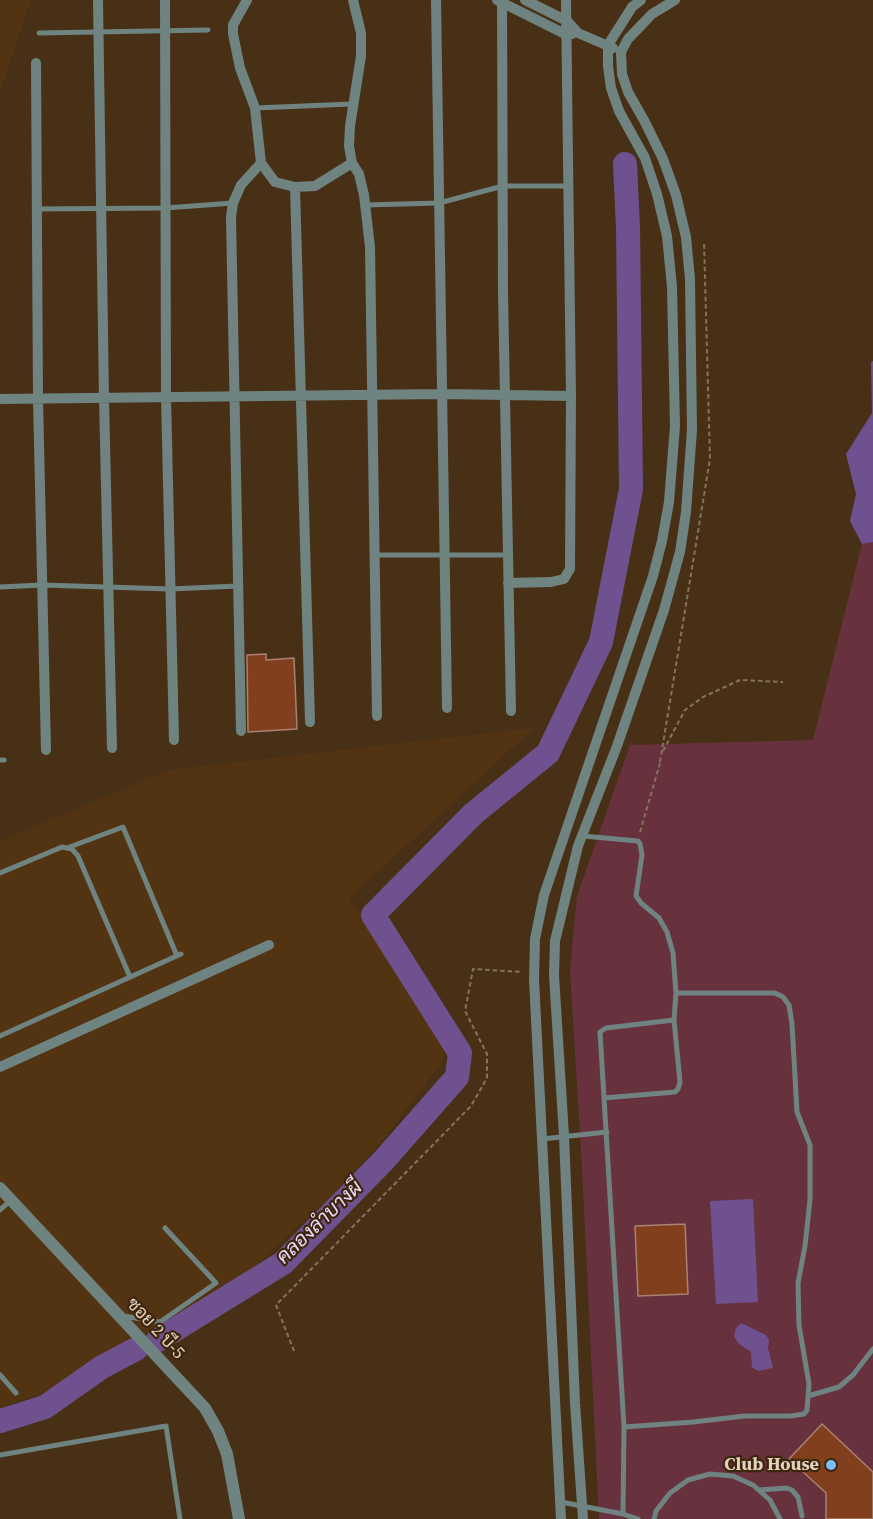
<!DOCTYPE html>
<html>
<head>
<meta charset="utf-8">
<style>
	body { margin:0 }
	canvas { display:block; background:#483016 }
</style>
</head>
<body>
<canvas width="873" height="1519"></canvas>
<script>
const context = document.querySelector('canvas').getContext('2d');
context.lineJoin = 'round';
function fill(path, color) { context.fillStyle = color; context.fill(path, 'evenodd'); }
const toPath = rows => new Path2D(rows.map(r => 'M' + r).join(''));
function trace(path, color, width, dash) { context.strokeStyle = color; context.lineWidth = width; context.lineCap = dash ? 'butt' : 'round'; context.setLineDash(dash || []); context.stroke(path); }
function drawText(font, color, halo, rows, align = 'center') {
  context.font = font + ' "Source Serif 4",Sarabun,serif'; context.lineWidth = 4.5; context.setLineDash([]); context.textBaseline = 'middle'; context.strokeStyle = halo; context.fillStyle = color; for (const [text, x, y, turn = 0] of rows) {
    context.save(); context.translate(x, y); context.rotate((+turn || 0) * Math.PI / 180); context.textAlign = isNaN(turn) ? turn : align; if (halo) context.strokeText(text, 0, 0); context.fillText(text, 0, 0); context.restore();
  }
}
fill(toPath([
	[0,0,31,0,0,91],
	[534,728,349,898,440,1041,444,1053,441,1064,374,1150,330,1197,238,1281,46,1391,0,1408,0,841,169,770]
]), '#523413');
fill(toPath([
	[873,542,873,1519,599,1519,582,1168,570,969,577,896,630,745,813,740,862,544]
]), '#67313e');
fill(toPath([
	[873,361,873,542,862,544,850,521,856,494,846,454,872,413,871,362],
	[753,1199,758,1302,716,1304,710,1201],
	[741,1323,766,1335,769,1340,768,1348,773,1368,758,1371,752,1367,751,1352,738,1343,734,1336,736,1328]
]), '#705190');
trace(toPath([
	[158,1340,283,1263,384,1160,457,1077,460,1053,373,915,473,814,548,753,601,642,631,489,628,228,625,164],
	[0,1421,45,1407,102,1367,136,1349]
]), '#705190', 24);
const building = toPath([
	[266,654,266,660,294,658,297,729,248,732,247,655,266,654],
	[685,1224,688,1294,638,1296,635,1226,685,1224],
	[822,1424,873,1472,873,1519,826,1519,826,1493,789,1459,822,1424]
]);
fill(building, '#823f1d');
trace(building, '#a88272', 1.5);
trace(toPath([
	[663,751,685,710,703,697,740,680,783,682],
	[660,762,710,459,704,242],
	[640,832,660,763],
	[294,1351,276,1305,471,1106,487,1078,487,1054,465,1011,473,969,522,972]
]), '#87725d', 2, [4.5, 3]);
trace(toPath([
	[39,33,208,30],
	[255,108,352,104],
	[365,205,439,203,503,186,568,186],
	[37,209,165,208,233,203],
	[375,555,508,555],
	[0,587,42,585,170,589,238,586],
	[0,760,4,760],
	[583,836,638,841,640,844,642,855,636,896,641,903,659,918,667,932,673,953,676,993],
	[67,848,123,827,177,956],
	[0,873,62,847,72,849,78,856,130,977],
	[0,1036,181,954],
	[604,1098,675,1092,678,1089,680,1082,674,1020,676,993,775,993,783,997,789,1005,792,1024,797,1112,810,1145,810,1200,805,1246,798,1283,799,1325,809,1384,807,1410,804,1414,791,1416,745,1416,693,1422,624,1427,600,1032,606,1028,674,1020],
	[542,1139,607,1132],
	[0,1210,11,1200],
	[123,1316,160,1322,216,1283,165,1228],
	[0,1375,16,1393],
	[808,1396,839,1387,853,1375,873,1349],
	[0,1455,166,1426,180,1519],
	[759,1490,787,1488,792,1490,798,1497,802,1516],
	[561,1502,623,1514,638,1519],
	[623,1514,624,1427],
	[654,1519,656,1511,670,1493,688,1480,710,1474,733,1476,753,1485,770,1500,780,1519]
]), '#6f8380', 5);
trace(toPath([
	[98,0,104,398,112,748],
	[165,0,166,397,174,740],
	[436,0,447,708],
	[497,0,567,35,572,34],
	[502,0,503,293,511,711],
	[525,0,567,21,578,33,613,48],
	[36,63,38,399,46,750],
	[261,163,275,182,295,187,315,186,352,163,349,146,350,126,361,56,361,33,353,0],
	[352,163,359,174,364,195,370,247,377,716],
	[295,187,310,722],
	[0,399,443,394,571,396],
	[508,583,551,582,564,579,570,569,571,396,566,0],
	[241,731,231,217,233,203,241,185,261,163,255,108,240,68,233,34,233,25,247,0],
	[0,1067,269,945],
	[561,1519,534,979,535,939,544,895,653,576,662,541,669,502,675,426,672,287,667,236,657,194,645,158,619,111,611,88,608,66,608,45,632,7,641,0],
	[583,1519,575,1403,564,1136,554,975,555,941,578,846,617,746,664,610,680,552,686,512,692,430,690,279,686,237,676,195,663,159,645,122,628,92,622,74,621,52,628,39,652,14,675,0]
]), '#6f8380', 10);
trace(toPath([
	[0,1188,205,1408,218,1431,227,1454,239,1519]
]), '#6f8380', 12);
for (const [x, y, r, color] of [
	[831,1465,6,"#7abff8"]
]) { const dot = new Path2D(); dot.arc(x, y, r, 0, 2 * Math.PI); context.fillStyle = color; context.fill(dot); trace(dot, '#3e260b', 2); }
drawText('18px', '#e2d2c4', '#3e260b', [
	["ซอย 2 บี-5",155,1329,47]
]);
drawText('bold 18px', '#e2d2c4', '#3e260b', [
	["Club House",819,1465]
], 'right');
drawText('italic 20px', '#ead9ff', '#3e260b', [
	["คลองลำบางผี",320,1223,-44]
]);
</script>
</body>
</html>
